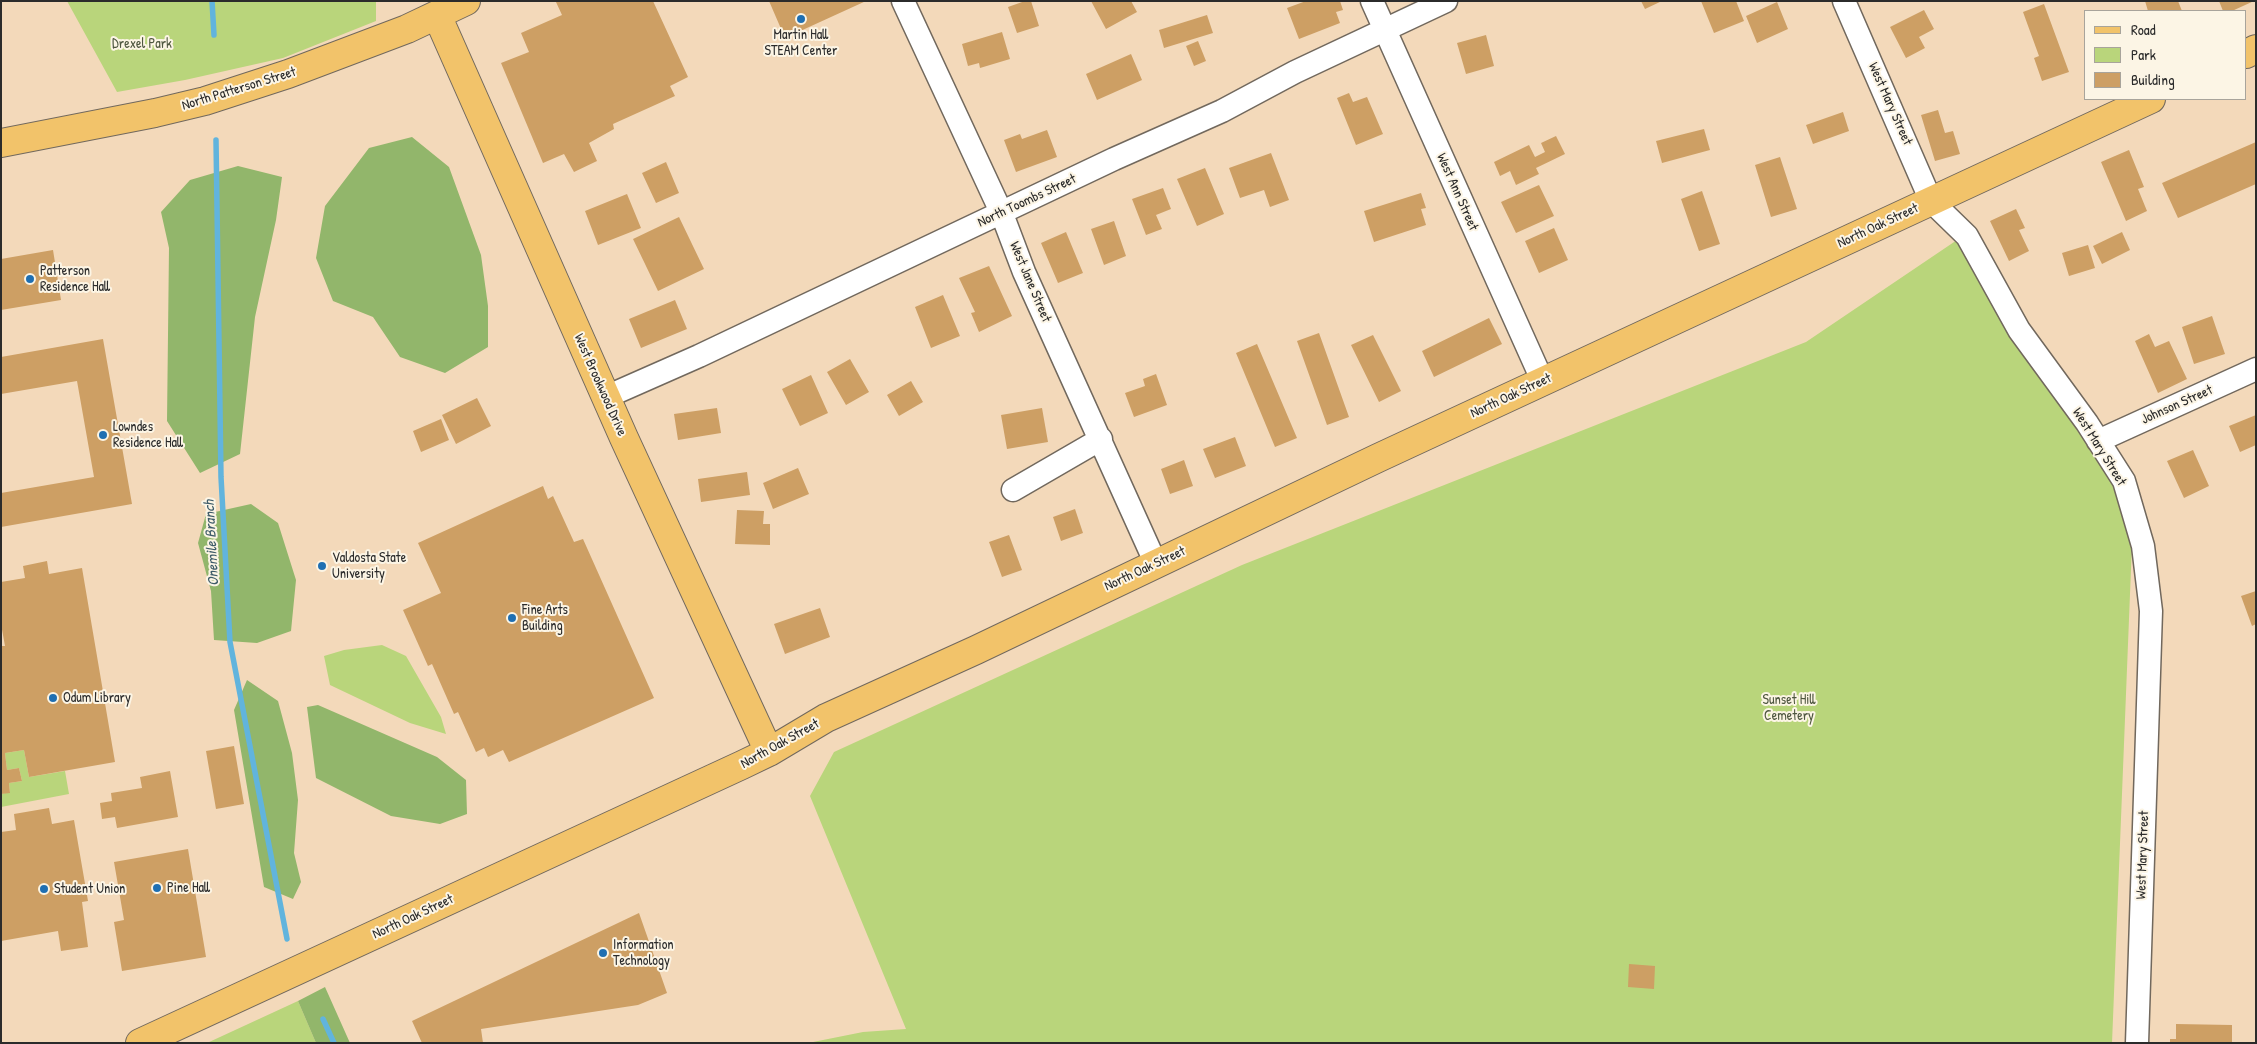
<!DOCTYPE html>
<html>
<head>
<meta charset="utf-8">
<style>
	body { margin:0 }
	#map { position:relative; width:2257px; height:1044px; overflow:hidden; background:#f3d9ba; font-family:"Patrick Hand",sans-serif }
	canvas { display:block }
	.frame { position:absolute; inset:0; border:2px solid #2b2b2b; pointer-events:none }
	.legend { position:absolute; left:2084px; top:10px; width:162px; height:90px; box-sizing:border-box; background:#fcf5e5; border:1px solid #a8a49b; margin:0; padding:6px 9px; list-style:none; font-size:15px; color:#2b2b2b }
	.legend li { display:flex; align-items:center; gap:10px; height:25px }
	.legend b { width:25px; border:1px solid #a8a49b }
</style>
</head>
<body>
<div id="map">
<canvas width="2257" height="1044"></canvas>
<div class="frame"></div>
<ul class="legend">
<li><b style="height:6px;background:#f2c36a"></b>Road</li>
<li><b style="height:14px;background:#b9d57b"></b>Park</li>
<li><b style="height:14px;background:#cd9f64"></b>Building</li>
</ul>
</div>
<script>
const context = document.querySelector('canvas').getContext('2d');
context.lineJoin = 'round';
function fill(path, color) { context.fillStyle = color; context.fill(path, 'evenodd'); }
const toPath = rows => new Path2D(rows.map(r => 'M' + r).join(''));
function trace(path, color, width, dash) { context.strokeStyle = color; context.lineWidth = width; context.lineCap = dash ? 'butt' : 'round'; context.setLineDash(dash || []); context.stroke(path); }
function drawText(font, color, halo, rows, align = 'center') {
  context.font = font + ' "Patrick Hand",sans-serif'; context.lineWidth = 4; context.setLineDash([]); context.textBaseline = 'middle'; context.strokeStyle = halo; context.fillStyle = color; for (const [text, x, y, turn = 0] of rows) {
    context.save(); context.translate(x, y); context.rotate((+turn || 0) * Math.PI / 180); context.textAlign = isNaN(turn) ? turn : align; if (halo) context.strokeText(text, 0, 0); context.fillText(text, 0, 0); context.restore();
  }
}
fill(toPath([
	[67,1,376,1,376,21,283,58,185,80,117,92],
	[1960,238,2019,345,2116,487,2132,544,2112,1043,808,1043,863,1032,906,1029,810,796,834,752,1242,565,1806,342],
	[382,645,406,656,441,717,446,734,410,723,330,685,324,656,344,650],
	[24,750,29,777,65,771,69,794,1,807,1,794,10,792,9,783,22,781,19,768,7,770,5,753],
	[298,1001,316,1043,207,1043]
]), '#b9d57b');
fill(toPath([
	[412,137,449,167,481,255,488,306,488,347,445,373,400,357,373,317,333,301,316,258,325,206,369,148],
	[238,166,282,177,276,220,255,317,240,454,200,473,167,421,169,248,161,212,190,180],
	[251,504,278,523,296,580,291,631,257,643,214,640,211,591,198,543,206,514],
	[247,680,278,701,292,753,298,800,294,853,301,882,293,899,264,887,234,710],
	[318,705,437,757,466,780,467,814,440,824,391,816,316,778,307,707],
	[325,987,350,1043,316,1043,298,1001]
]), '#92b66b');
trace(toPath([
	[212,1,214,35],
	[216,140,221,477,230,642,287,939],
	[323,1019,334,1043]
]), '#61b4dd', 5.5);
fill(toPath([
	[558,1,653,1,688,77,670,86,675,96,613,124,614,129,589,143,597,161,574,172,564,154,543,163,501,63,529,52,521,33,562,15,556,2],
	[769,1,866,1,785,38],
	[1025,1,1031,1,1039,26,1017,33,1008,7],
	[1091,1,1131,1,1137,12,1106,29],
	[1306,1,1340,1,1343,10,1336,12,1340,23,1299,39,1287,8],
	[1641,1,1662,1,1645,9],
	[1701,1,1736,1,1744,21,1714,33],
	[2145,1,2178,1,2182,11,2148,11],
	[2219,1,2254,1,2232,11,2223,11],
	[1777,2,1788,29,1757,43,1746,16],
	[2044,4,2069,72,2042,81,2034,58,2039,56,2023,12],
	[1924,10,1934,29,1919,37,1925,48,1906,58,1890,27],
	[1207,15,1213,33,1164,48,1159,30],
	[1002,32,1010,59,980,68,979,63,968,66,962,44],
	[1486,35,1494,66,1466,74,1457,43],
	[1198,41,1206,61,1194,66,1186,46],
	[1131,54,1142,80,1097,100,1086,74],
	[1349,93,1353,102,1367,97,1383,134,1356,145,1337,98],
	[1938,110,1945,133,1953,131,1960,154,1935,161,1921,115],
	[1843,112,1849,131,1813,144,1806,125],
	[1704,129,1710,150,1662,163,1656,141],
	[1047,130,1057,157,1016,172,1004,140,1020,134,1022,139],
	[1556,136,1565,154,1536,168,1539,174,1516,185,1510,171,1500,176,1494,162,1529,145,1535,157,1545,152,1541,143],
	[2256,142,2256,184,2178,218,2162,183],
	[2129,150,2144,187,2138,189,2147,211,2126,221,2101,162],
	[1271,153,1289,200,1270,207,1264,190,1240,198,1229,168],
	[1780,157,1797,209,1771,217,1755,165],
	[666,162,679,193,656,203,642,173],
	[1205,168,1224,214,1197,226,1177,179],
	[1539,185,1554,216,1516,233,1501,202],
	[1163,188,1171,209,1156,215,1162,229,1146,235,1132,199],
	[1702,191,1720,244,1699,251,1681,199],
	[1421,193,1426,208,1421,209,1426,225,1374,242,1364,211],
	[627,194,641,228,598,245,585,211],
	[2016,209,2025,228,2019,230,2029,251,2009,261,1990,221],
	[679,217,704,269,658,291,633,239],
	[1114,221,1126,256,1104,265,1091,229],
	[1554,228,1568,260,1539,273,1525,241],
	[1066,232,1083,273,1058,283,1041,243],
	[2122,232,2130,250,2102,264,2093,246],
	[2088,245,2095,268,2069,276,2062,253],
	[53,250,61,300,1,310,1,259],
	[989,266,1012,316,979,332,971,313,975,312,959,278],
	[943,295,960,336,931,348,915,307],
	[675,300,687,329,641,348,629,319],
	[2212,316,2225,354,2194,364,2182,327],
	[1489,318,1502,344,1434,377,1422,351],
	[1319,333,1349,417,1327,425,1297,341],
	[2149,334,2155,347,2169,341,2187,379,2158,393,2135,341],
	[1373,335,1401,391,1379,402,1351,345],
	[103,339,132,504,1,527,1,493,94,477,77,381,1,394,1,357],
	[1257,344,1297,438,1275,447,1236,353],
	[850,359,869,392,846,405,827,372],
	[1156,374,1167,405,1134,417,1125,393,1145,386,1143,379],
	[811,375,828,413,800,426,782,389],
	[911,381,923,402,899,416,887,395],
	[477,398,491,426,456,444,442,415],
	[717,408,721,433,678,440,674,414],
	[1042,408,1048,442,1007,449,1001,415],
	[2256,415,2256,445,2240,452,2229,426],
	[441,419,449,440,421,452,413,431],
	[1235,437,1246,466,1215,478,1203,449],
	[2193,450,2209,486,2184,498,2167,461],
	[1184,460,1193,486,1170,494,1161,469],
	[798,468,809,494,773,509,763,483],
	[747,472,750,495,701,502,698,479],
	[543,486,548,499,553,496,574,542,583,539,654,698,509,762,503,750,488,757,484,748,476,752,458,712,454,714,432,664,428,666,403,610,441,593,418,543],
	[1075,509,1083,533,1061,541,1053,517],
	[737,510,764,511,763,524,770,524,770,545,735,544],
	[1009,535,1022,570,1002,577,989,542],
	[47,561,49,574,82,568,115,762,29,777,24,750,5,753,7,770,19,768,22,781,9,783,10,793,1,794,1,646,5,646,1,624,1,582,25,578,23,566],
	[2256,591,2256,624,2252,626,2241,596],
	[820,608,830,637,785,654,774,624],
	[234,746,244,804,216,809,206,751],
	[170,771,178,817,117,828,115,817,102,819,100,803,112,801,111,793,142,788,140,777],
	[49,808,52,824,74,820,88,901,82,902,88,947,61,951,58,931,1,941,1,832,16,830,14,814],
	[188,849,206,957,122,971,114,922,124,920,114,862],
	[639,913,667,993,638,1005,481,1029,483,1043,422,1043,412,1021],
	[1629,964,1655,966,1654,989,1628,987],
	[2176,1024,2232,1025,2232,1043,2170,1043,2170,1039,2176,1039]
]), '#cd9f64');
const minor = toPath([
	[903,1,1002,214,1024,272,1156,564],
	[1372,1,1543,382],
	[1844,1,1931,201,1967,236,2019,330,2087,423,2124,481,2143,546,2151,611,2137,1043],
	[606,397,699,356,1114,159,1222,111,1295,72,1446,1],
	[2098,441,2256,369],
	[1013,490,1101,439]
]);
const major = toPath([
	[437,15,624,438,769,752],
	[2246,54,2256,49],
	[1,143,155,113,205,101,288,74,407,29,466,1],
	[140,1043,742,765,769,752,826,718,976,650,1378,458,2151,99]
]);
trace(minor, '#71685d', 25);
trace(major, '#71685d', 30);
trace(minor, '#fff', 22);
trace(major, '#f2c36a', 28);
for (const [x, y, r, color] of [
	[801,19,5,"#1f6fb2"],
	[30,279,5,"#1f6fb2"],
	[103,435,5,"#1f6fb2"],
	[322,566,5,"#1f6fb2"],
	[512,618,5,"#1f6fb2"],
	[53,698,5,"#1f6fb2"],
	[157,888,5,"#1f6fb2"],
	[44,889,5,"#1f6fb2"],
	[603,953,5,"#1f6fb2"]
]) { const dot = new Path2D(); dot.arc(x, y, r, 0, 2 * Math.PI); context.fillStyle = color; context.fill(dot); trace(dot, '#fcf5e5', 2); }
drawText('14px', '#2b2b2b', '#fcf5e5', [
	["Martin Hall",801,35,"center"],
	["STEAM Center",801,51,"center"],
	["Patterson",40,271],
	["Residence Hall",40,287],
	["Lowndes",113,427],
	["Residence Hall",113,443],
	["Valdosta State",332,558],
	["University",332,574],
	["Fine Arts",522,610],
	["Building",522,626],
	["Odum Library",63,698],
	["Pine Hall",167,888],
	["Student Union",54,889],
	["Information",613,945],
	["Technology",613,961]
], 'left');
drawText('14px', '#4e563f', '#fcf5e5', [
	["Drexel Park",142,44],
	["Sunset Hill",1789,700],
	["Cemetery",1789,716]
]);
drawText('14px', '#2b2b2b', '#fcf5e5', [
	["North Patterson Street",239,89,-17],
	["West Mary Street",1890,104,66],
	["West Ann Street",1457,192,66],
	["North Toombs Street",1027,201,-25],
	["North Oak Street",1878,226,-25],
	["West Jane Street",1030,282,67],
	["West Brookwood Drive",600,385,66],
	["North Oak Street",1511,396,-25],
	["Johnson Street",2177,405,-24],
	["West Mary Street",2099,447,58],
	["North Oak Street",1145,569,-25],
	["North Oak Street",780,744,-29],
	["West Mary Street",2143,855,-88],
	["North Oak Street",413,917,-25]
]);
drawText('italic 15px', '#3e5b69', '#fcf5e5', [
	["Onemile Branch",212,543,-93]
]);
</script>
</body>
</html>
